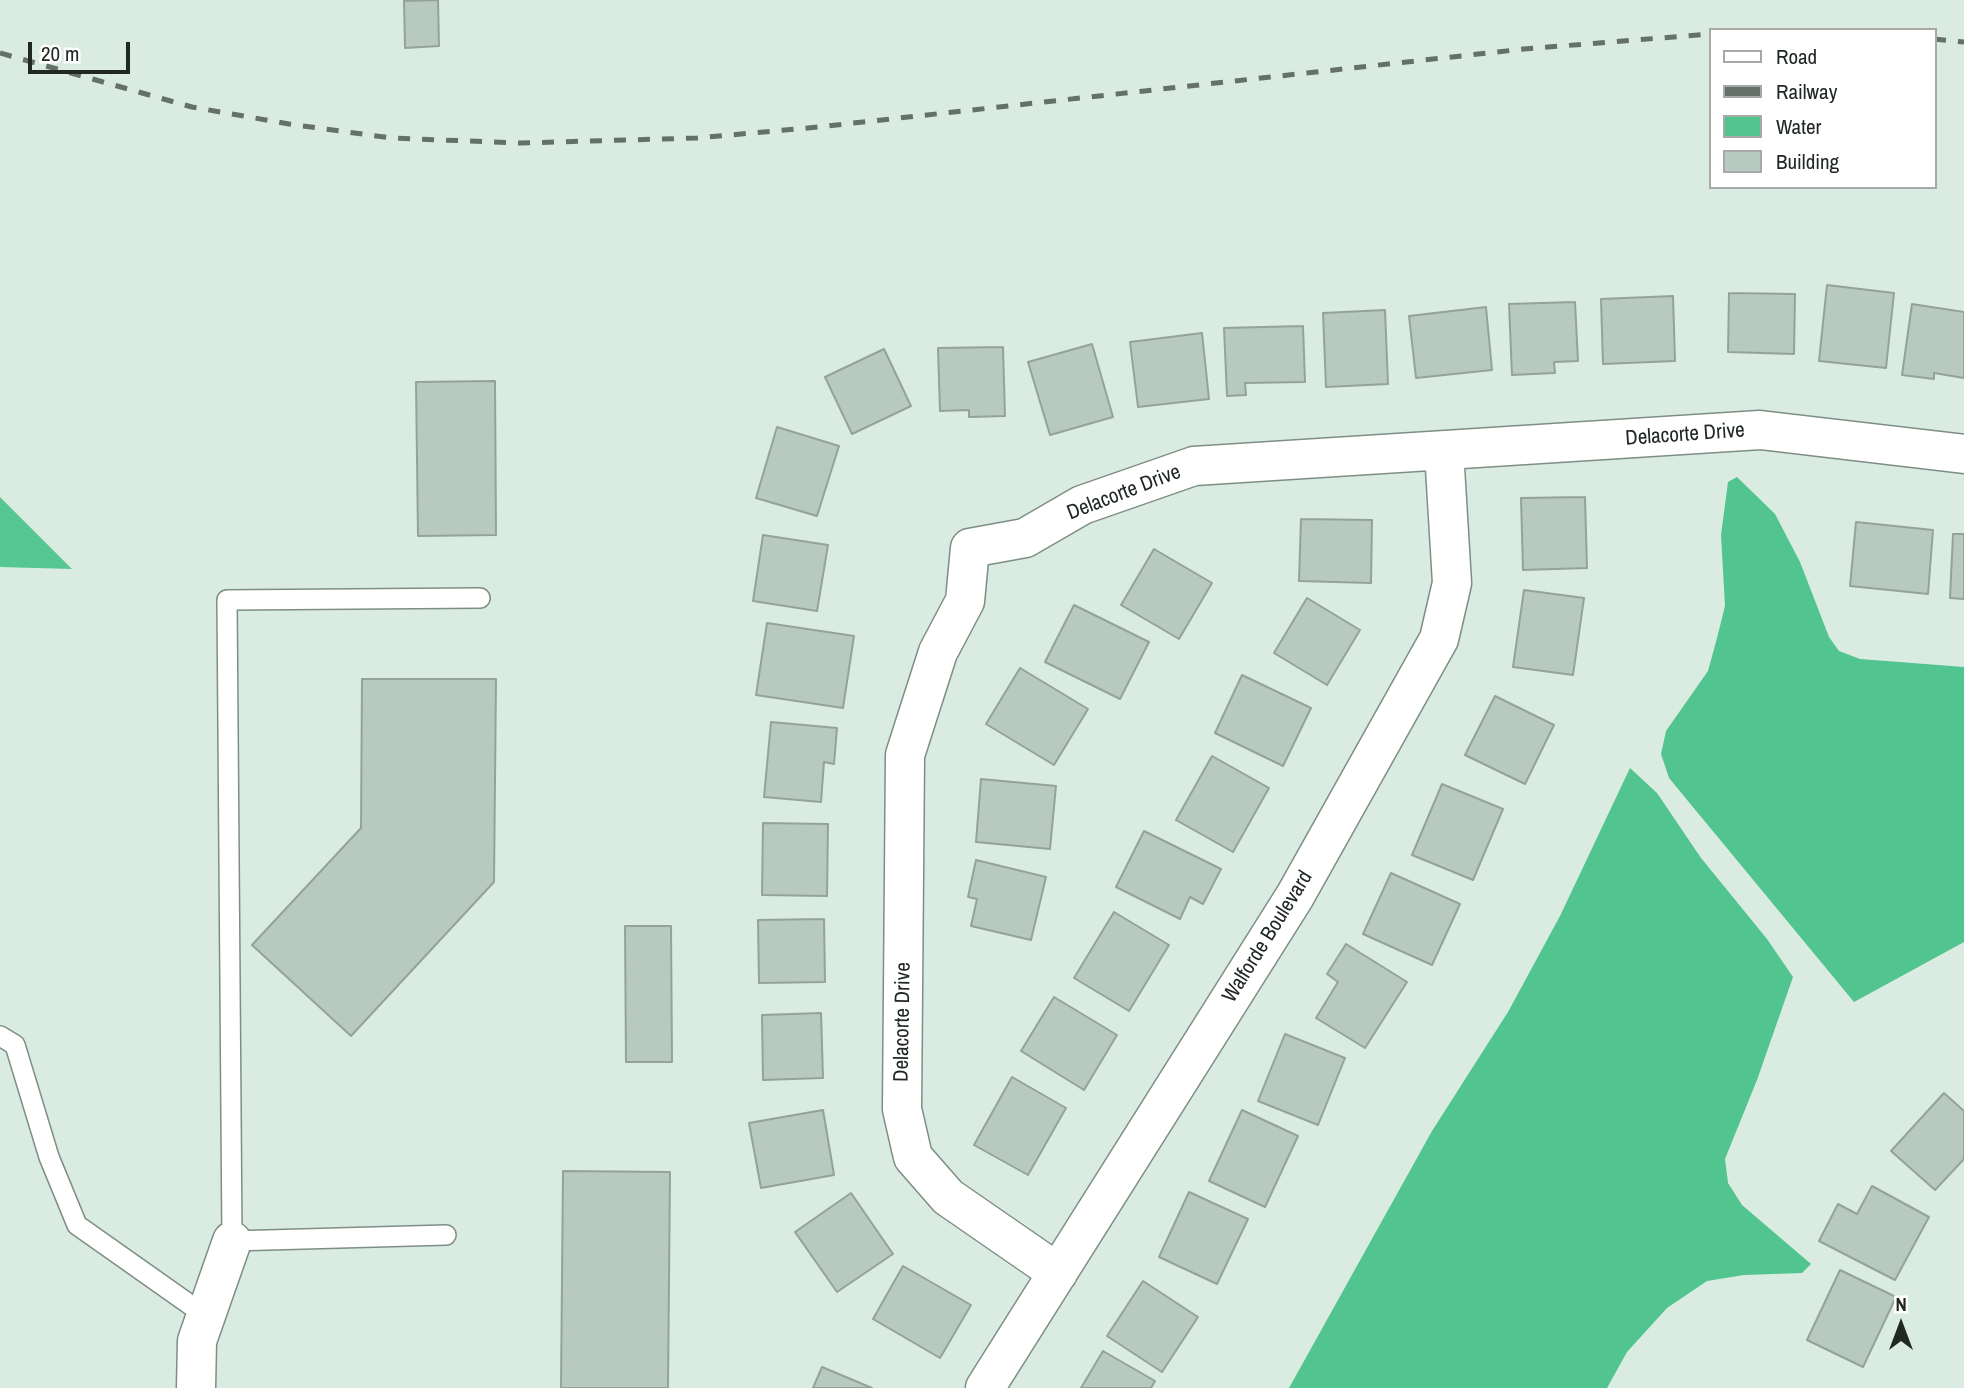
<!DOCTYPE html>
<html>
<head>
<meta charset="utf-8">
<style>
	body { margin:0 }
	#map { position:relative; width:1964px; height:1388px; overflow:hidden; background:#daebe1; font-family:"Archivo Narrow",sans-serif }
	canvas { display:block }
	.legend { position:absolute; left:1709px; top:28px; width:228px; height:161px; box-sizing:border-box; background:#fff; border:2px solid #a6a9a7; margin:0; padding:9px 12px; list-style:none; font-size:21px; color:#212824 }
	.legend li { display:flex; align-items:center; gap:14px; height:35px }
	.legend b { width:35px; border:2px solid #a6a9a7 }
	.north { position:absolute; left:1866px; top:1290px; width:70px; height:70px; -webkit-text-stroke:5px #fff; paint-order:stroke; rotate:0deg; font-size:19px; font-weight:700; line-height:28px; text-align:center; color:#212824 }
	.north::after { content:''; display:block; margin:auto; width:24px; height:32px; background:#212824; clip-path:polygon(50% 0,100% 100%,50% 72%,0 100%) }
	.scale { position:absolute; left:28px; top:42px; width:102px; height:32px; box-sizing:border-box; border:4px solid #212824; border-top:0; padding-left:9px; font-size:21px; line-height:24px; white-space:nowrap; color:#212824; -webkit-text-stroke:5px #fff; paint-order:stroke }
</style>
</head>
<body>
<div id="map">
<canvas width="1964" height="1388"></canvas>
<ul class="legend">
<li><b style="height:9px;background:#fff"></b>Road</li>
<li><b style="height:9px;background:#65706a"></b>Railway</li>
<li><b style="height:19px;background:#51c490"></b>Water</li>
<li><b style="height:19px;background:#b8c9c0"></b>Building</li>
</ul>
<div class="north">N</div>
<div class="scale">20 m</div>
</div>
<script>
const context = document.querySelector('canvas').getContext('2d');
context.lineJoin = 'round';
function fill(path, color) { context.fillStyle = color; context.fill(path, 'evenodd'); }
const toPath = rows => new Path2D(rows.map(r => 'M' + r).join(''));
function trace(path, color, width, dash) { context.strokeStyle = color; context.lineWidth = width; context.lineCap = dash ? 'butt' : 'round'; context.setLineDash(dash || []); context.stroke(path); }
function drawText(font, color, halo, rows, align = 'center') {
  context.font = font + ' "Archivo Narrow",sans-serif'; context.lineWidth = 5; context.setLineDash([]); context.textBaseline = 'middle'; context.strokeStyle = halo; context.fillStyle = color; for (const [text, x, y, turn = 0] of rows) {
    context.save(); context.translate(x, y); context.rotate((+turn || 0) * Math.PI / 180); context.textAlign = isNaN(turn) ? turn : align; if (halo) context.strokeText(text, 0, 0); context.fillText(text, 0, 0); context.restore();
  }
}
fill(toPath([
	[0,497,72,569,0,567]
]), '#54c792');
fill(toPath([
	[1737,477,1775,514,1800,562,1829,637,1839,651,1860,659,1964,667,1964,942,1854,1002,1669,778,1661,754,1666,731,1708,671,1717,638,1725,606,1721,535,1728,482],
	[1630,768,1657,793,1701,858,1767,939,1793,977,1757,1080,1725,1159,1728,1183,1742,1205,1811,1264,1802,1273,1744,1275,1707,1281,1667,1308,1627,1352,1607,1388,1289,1388,1432,1131,1508,1012,1560,916]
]), '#51c490');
const building = toPath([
	[438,0,439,46,405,48,404,1,438,0],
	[1827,285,1894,293,1886,368,1819,361,1827,285],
	[1729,293,1795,294,1794,354,1728,352,1729,293],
	[1673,296,1675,361,1603,364,1601,299,1673,296],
	[1575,302,1578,361,1554,362,1555,373,1512,375,1509,304,1575,302],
	[1912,304,1964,312,1964,378,1934,373,1934,379,1902,375,1912,304],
	[1486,307,1492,370,1416,378,1409,316,1486,307],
	[1385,310,1388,384,1326,387,1323,313,1385,310],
	[1303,326,1305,382,1245,383,1246,395,1227,396,1224,328,1303,326],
	[1202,333,1209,399,1138,407,1130,342,1202,333],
	[1092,344,1113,417,1050,435,1028,362,1092,344],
	[1003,347,1005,416,969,417,969,410,940,411,938,348,1003,347],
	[884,349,911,406,852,434,825,377,884,349],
	[495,381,496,535,418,536,416,382,495,381],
	[777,427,839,446,817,516,756,498,777,427],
	[1585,497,1587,568,1523,570,1521,498,1585,497],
	[1301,519,1372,520,1371,583,1299,581,1301,519],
	[1856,522,1933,530,1928,594,1850,586,1856,522],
	[1953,534,1964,534,1964,599,1950,598,1953,534],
	[763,535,828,545,817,611,753,601,763,535],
	[1154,549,1212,583,1179,639,1121,605,1154,549],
	[1524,590,1584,598,1573,675,1513,667,1524,590],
	[1307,598,1360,630,1327,685,1274,653,1307,598],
	[1074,605,1149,642,1120,699,1045,662,1074,605],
	[767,623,854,636,843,708,756,695,767,623],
	[1020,668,1088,709,1054,765,986,724,1020,668],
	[1242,675,1311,708,1283,766,1215,733,1242,675],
	[362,679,496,679,494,882,351,1036,252,945,361,828,362,679],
	[1495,696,1554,725,1525,784,1465,755,1495,696],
	[771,722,837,728,834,764,824,762,821,802,764,797,771,722],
	[1212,756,1269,788,1233,852,1176,820,1212,756],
	[981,779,1056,786,1050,849,976,842,981,779],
	[1442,784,1503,809,1473,880,1412,855,1442,784],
	[763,823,828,824,827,896,762,895,763,823],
	[1144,831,1221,869,1203,904,1190,897,1180,919,1116,887,1144,831],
	[976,860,1046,877,1031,940,971,926,977,899,968,897,976,860],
	[1391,873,1460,904,1432,965,1363,934,1391,873],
	[1114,912,1169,945,1129,1011,1074,978,1114,912],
	[824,919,825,982,759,983,758,920,824,919],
	[625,926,671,926,672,1062,626,1062,625,926],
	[1346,944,1407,982,1365,1048,1316,1018,1338,982,1327,974,1346,944],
	[1054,997,1117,1035,1084,1090,1021,1051,1054,997],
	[821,1013,823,1078,763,1080,762,1015,821,1013],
	[1285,1034,1345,1058,1318,1125,1258,1101,1285,1034],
	[1012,1077,1066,1108,1028,1175,974,1145,1012,1077],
	[1944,1093,1964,1111,1964,1159,1935,1190,1891,1151,1944,1093],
	[823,1110,834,1175,761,1188,749,1123,823,1110],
	[1242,1110,1298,1136,1265,1207,1209,1181,1242,1110],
	[563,1171,670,1172,668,1388,561,1388,563,1171],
	[1872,1186,1929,1217,1895,1280,1819,1241,1838,1204,1857,1214,1872,1186],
	[1189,1192,1248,1219,1217,1284,1159,1257,1189,1192],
	[851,1193,893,1254,837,1292,795,1232,851,1193],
	[903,1266,971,1305,940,1358,873,1319,903,1266],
	[1840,1270,1896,1297,1863,1367,1807,1340,1840,1270],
	[1143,1281,1198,1317,1162,1372,1107,1336,1143,1281],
	[1103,1351,1155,1381,1151,1388,1081,1388,1103,1351],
	[822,1367,872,1388,813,1388,822,1367]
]);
fill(building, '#b8c9c0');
trace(building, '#93a39a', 2);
const service = toPath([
	[0,1036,15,1045,49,1157,77,1225,206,1316],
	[446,1235,232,1241,227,600,480,598]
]);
const minor = toPath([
	[1058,1273,948,1197,913,1157,902,1109,905,755,938,652,965,601,970,548,1025,538,1082,505,1194,466,1760,430,1964,454],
	[196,1388,197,1341,232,1241],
	[985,1388,1295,896,1439,639,1452,583,1444,451]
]);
trace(service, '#7e8e85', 22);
trace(minor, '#7e8e85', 41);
trace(service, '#fff', 19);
trace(minor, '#fff', 38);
trace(toPath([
	[1934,39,1964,42],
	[0,53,192,107,289,124,391,138,520,143,697,138,818,127,1524,49,1710,34]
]), '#65706a', 5, [12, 12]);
drawText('21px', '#212824', '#fff', [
	["Delacorte Drive",1685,435,-4],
	["Delacorte Drive",1124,493,-21],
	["Walforde Boulevard",1268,937,-58],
	["Delacorte Drive",903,1022,-89]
]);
</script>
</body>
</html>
